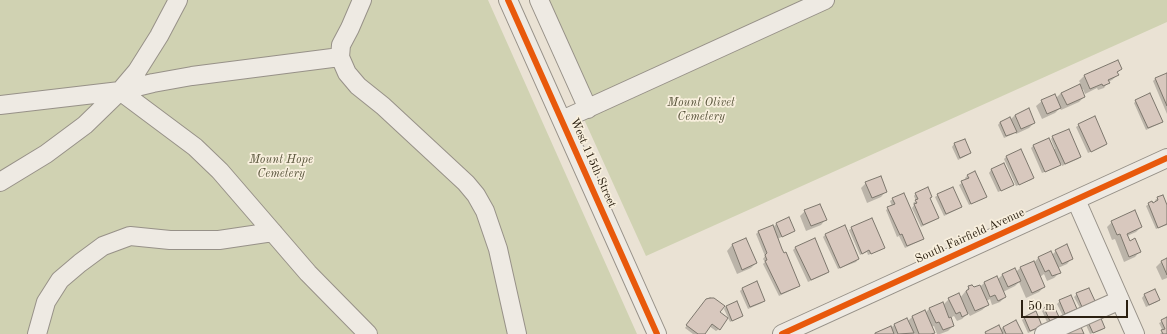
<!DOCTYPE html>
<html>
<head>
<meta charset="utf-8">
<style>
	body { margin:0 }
	#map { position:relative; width:1167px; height:334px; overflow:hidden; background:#eae2d4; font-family:"Old Standard TT",serif }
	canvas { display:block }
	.scale { position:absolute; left:1021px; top:300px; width:107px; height:18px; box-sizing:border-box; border:2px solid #2b2011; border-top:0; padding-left:5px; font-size:12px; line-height:14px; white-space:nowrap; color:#2b2011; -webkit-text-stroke:3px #f8efdd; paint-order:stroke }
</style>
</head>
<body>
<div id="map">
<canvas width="1167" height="334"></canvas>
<div class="scale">50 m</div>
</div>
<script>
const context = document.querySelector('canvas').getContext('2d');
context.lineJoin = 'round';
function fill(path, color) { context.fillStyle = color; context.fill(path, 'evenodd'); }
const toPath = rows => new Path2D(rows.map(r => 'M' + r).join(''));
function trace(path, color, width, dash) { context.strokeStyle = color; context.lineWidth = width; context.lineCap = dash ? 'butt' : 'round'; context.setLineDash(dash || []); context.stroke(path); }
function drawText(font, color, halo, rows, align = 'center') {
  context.font = font + ' "Old Standard TT",serif'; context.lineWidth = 3.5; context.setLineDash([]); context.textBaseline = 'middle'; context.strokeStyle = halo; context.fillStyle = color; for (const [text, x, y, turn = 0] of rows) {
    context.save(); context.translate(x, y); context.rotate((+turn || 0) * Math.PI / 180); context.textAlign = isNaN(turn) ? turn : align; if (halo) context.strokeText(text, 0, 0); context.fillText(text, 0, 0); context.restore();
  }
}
fill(toPath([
	[0,0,488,0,637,334,0,334],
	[530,0,1167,0,1167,22,646,256]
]), '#d0d2b2');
fill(toPath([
	[1121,69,1117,73,1118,75,1112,80,1108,82,1104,88,1098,90,1097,88,1085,94,1083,89,1081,89,1084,97,1079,102,1061,110,1060,108,1055,113,1042,119,1036,106,1042,101,1056,98,1061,93,1081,84,1079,81,1084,76],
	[1167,74,1167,114,1153,81,1155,79],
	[1136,101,1162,121,1159,124,1146,130,1134,103],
	[1028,110,1034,123,1029,128,1016,134,1015,132,1013,134,1004,138,998,125,1000,122,1010,120,1015,115],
	[1079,125,1106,144,1104,146,1088,153,1076,127],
	[1053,136,1080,157,1078,159,1062,166,1061,163,1057,167,1042,173,1031,148,1033,146,1053,149,1055,149,1051,139],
	[964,140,970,153,968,155,958,160,952,147,954,144],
	[1006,157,1033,178,1031,180,1016,186,1004,159],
	[1004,165,1013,185,1010,187,998,192,989,173,991,170],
	[974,173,985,197,983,199,969,205,959,185,966,180,965,178,967,176],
	[866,183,886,191,881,197,867,203,861,188],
	[916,193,929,198,938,218,935,220,921,227,912,208,914,205,913,203,916,201,914,196],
	[938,195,961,207,958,209,944,216,935,197],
	[1158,198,1167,207,1167,225,1156,229,1146,206,1152,202,1152,204,1156,202,1155,200],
	[893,199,923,239,920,241,905,248,899,236,897,237,886,210,892,206,890,201],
	[805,211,826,219,821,225,806,231,800,216],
	[1112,222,1141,227,1136,232,1127,236,1129,242,1140,251,1135,257,1124,262,1115,239,1112,240,1107,227],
	[776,224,794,230,791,233,777,239,799,286,796,288,779,296,763,264,765,262,763,259,765,256,756,234,758,232,772,226,773,228],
	[845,227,858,259,856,262,838,269,823,237,825,235],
	[852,228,884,247,881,250,868,255,867,252,860,255,849,230],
	[746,239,756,263,751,268,737,274,727,251,732,245],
	[795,248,828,272,826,274,808,282,793,250],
	[1056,251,1072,258,1067,264,1058,268,1060,272,1054,278,1047,281,1044,274,1040,277,1044,287,1039,292,1026,298,1019,282,1015,286,1003,292,1005,297,1000,302,992,305,990,299,986,301,988,305,982,310,970,316,968,313,962,319,957,321,954,316,950,318,953,326,948,331,940,334,937,334,934,326,931,327,934,332,932,334,875,334,891,328,894,325,908,321,912,317,925,312,925,313,930,308,943,305,949,299,960,298,969,287,973,289,980,287,984,283,997,280,1002,275,1014,269,1016,272,1020,268,1034,263,1038,258,1051,253,1052,255],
	[1167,259,1167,278,1162,280,1156,267,1161,262],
	[742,289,764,301,762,303,748,309,740,291],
	[1155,291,1159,300,1157,302,1146,307,1142,298,1144,295],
	[1077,294,1094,300,1091,303,1080,308,1074,297],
	[1060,301,1076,308,1074,311,1063,316,1057,304],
	[703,303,719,312,719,329,716,331,709,326,704,334,693,334,685,328],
	[726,306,742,316,739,318,730,322,724,309],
	[1045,309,1058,316,1055,319,1047,322,1042,311],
	[1035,313,1039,328,1028,333,1022,320,1025,317],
	[1167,319,1167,334,1160,334,1163,331,1159,323],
	[1016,322,1021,334,984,334,998,327,1000,330,1003,327],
	[1089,323,1104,328,1102,330,1090,334,1086,325]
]), '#0003');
const building = toPath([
	[1118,60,1122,69,1117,72,1119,75,1108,80,1110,83,1103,86,1102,84,1090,89,1084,75,1118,60],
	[1167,73,1167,106,1155,78,1167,73],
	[1080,84,1085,97,1067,105,1061,93,1080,84],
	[1150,93,1163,122,1148,128,1135,100,1150,93],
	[1055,94,1061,108,1047,114,1041,100,1055,94],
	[1029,108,1035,123,1021,129,1015,115,1029,108],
	[1095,116,1107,144,1091,152,1078,124,1095,116],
	[1010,117,1017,132,1006,136,1000,122,1010,117],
	[1069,129,1081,157,1065,164,1052,136,1069,129],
	[1049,138,1061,165,1045,172,1033,145,1049,138],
	[965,139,971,153,960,158,954,143,965,139],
	[1021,149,1034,178,1019,185,1006,156,1021,149],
	[1004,163,1014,185,1001,191,991,169,1004,163],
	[975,171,987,197,971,204,961,181,969,178,967,175,975,171],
	[881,176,887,192,872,198,865,182,881,176],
	[928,187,932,197,930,198,939,218,923,225,914,204,917,203,915,200,918,199,915,193,928,187],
	[953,187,962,207,946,214,937,194,953,187],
	[904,193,924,239,907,246,902,234,900,235,887,207,895,204,892,198,904,193],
	[1163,195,1167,205,1167,224,1158,228,1148,203,1152,201,1153,203,1158,200,1157,197,1163,195],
	[820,204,827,220,811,226,804,210,820,204],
	[1135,210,1142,227,1127,234,1130,241,1135,238,1141,252,1129,257,1120,234,1117,235,1111,221,1135,210],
	[789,217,795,231,782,237,776,223,789,217],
	[872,218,885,248,871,254,869,250,862,254,851,227,872,218],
	[773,225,782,249,784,253,786,252,800,286,781,294,765,261,767,260,765,255,767,253,758,231,773,225],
	[845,225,859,259,840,268,825,234,845,225],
	[746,238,757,263,742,270,732,244,746,238],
	[815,238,829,272,811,280,795,247,815,238],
	[1067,244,1073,259,1062,264,1055,250,1067,244],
	[1051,251,1061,273,1052,276,1049,270,1045,272,1038,257,1051,251],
	[1167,258,1167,275,1161,261,1167,258],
	[1034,261,1045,287,1032,293,1020,267,1034,261],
	[1015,268,1021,281,1008,287,1002,274,1015,268],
	[997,276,1006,297,998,301,995,295,990,297,984,282,997,276],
	[757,281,765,301,750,307,742,288,757,281],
	[972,285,974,287,980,285,989,305,975,311,966,291,969,289,968,286,972,285],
	[1089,288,1095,301,1082,307,1076,293,1089,288],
	[1155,289,1160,300,1149,305,1144,294,1155,289],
	[959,293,968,314,962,317,960,312,956,314,948,298,959,293],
	[1071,295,1077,309,1065,314,1059,300,1071,295],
	[710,298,714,298,725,306,720,312,728,318,720,330,712,324,705,334,698,334,686,325,706,299,710,298],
	[737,301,743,316,732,321,726,306,737,301],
	[943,302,949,318,951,317,954,326,943,330,939,322,936,323,929,308,943,302],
	[1053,304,1059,317,1050,321,1044,308,1053,304],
	[925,310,935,333,931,334,919,334,912,316,925,310],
	[1036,311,1042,326,1030,331,1024,317,1036,311],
	[1100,316,1105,328,1093,333,1088,322,1100,316],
	[1167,317,1167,334,1163,334,1161,330,1165,329,1161,320,1167,317],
	[907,318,914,333,898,334,894,324,907,318],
	[1016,320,1023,334,1006,334,1003,327,1016,320],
	[999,325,1003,334,986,334,985,332,999,325],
	[891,326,894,334,875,334,875,333,891,326],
	[1081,327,1084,334,1069,334,1068,332,1081,327]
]);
fill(building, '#d8c8be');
trace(building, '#7d776d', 1);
const minor = toPath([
	[362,0,350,28,341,45,340,57,347,73,358,86,383,106,466,183,476,195,485,211,498,249,517,334],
	[508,0,657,334],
	[539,0,588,109],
	[120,91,195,147,220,171,308,273,368,334],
	[0,105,120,91,153,83,192,76,340,57],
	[562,120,825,0],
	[0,182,46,154,85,125,120,91,137,71,159,36,178,0],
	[1076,200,1135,334],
	[37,334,46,302,60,280,80,263,103,246,130,236,170,240,219,240,273,232],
	[782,334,1167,158],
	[1044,334,1120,300]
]);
trace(minor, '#979188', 20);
trace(minor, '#eeeae3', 18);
trace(toPath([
	[508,0,657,334],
	[782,334,1167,158]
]), '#e8590c', 6);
drawText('italic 12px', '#565239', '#f8efdd', [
	["Mount Olivet",701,103],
	["Cemetery",701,117],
	["Mount Hope",281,160],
	["Cemetery",281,174]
]);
drawText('12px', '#2b2011', '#f8efdd', [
	["West 115th Street",593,163,66],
	["South Fairfield Avenue",970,236,-24]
]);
</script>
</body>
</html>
